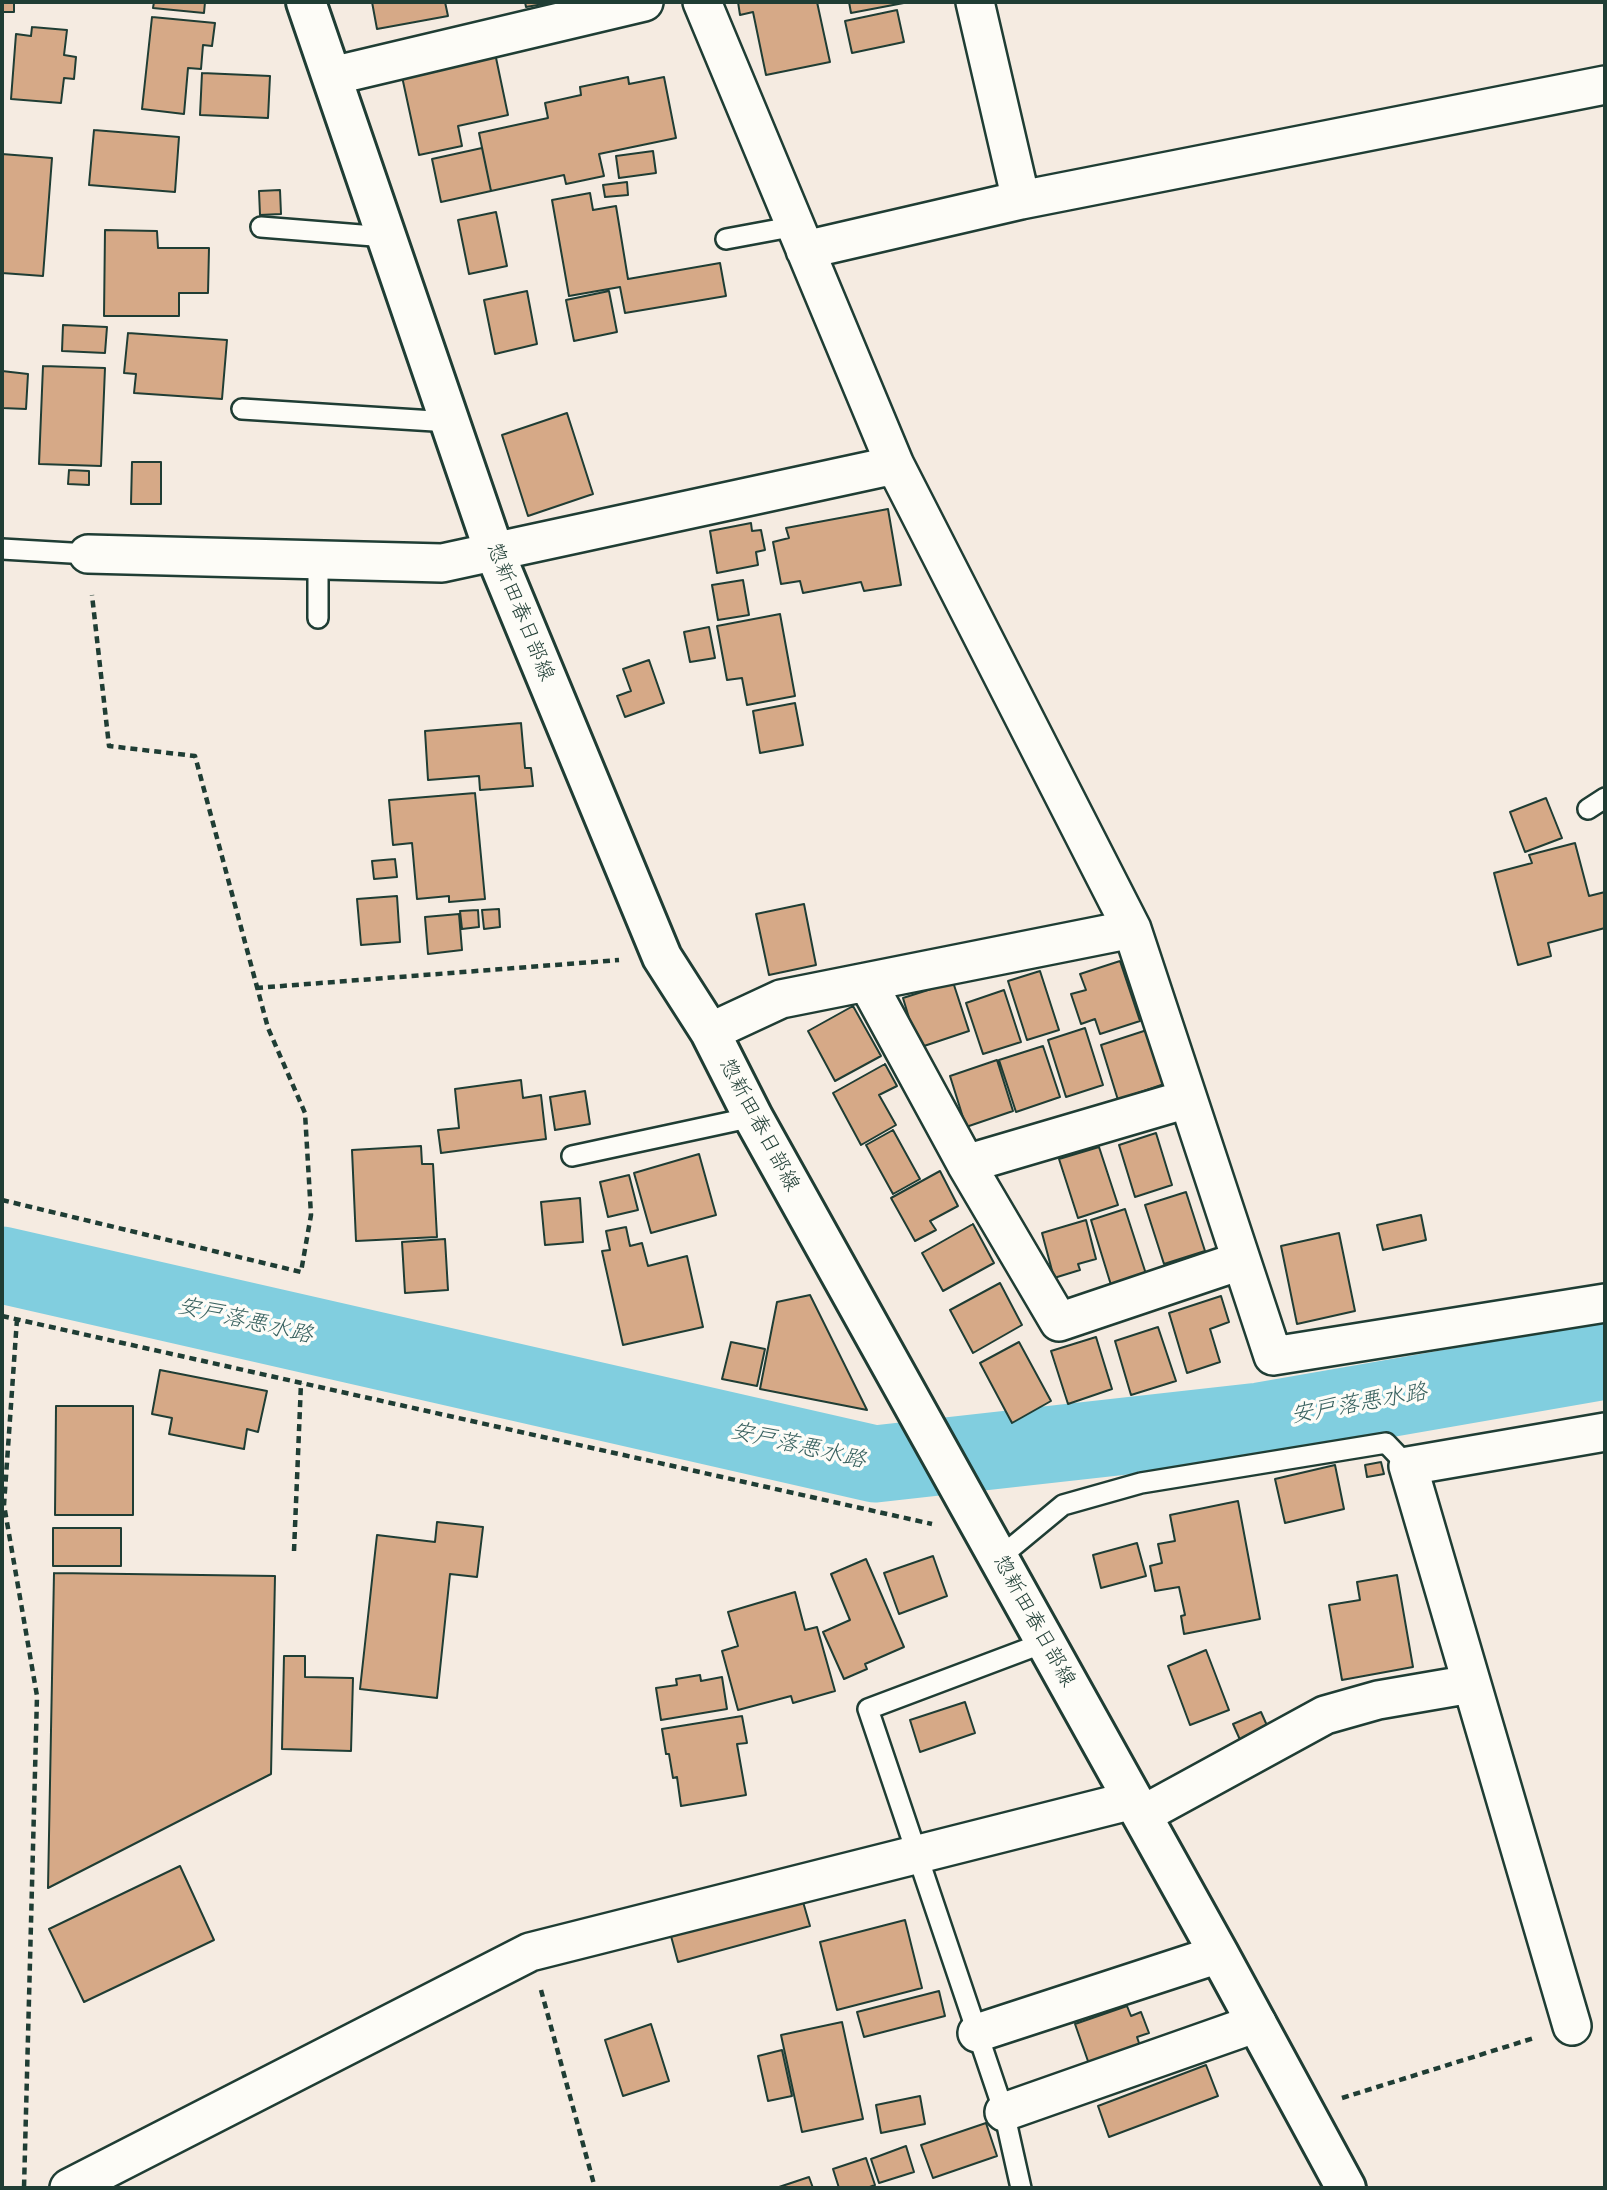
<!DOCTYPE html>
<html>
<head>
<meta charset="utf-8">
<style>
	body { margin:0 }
	#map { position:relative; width:1607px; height:2190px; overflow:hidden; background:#f5ebe1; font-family:"Patrick Hand",sans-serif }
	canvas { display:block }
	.frame { position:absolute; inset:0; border:4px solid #1f3d34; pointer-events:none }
</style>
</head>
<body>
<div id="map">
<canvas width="1607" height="2190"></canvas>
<div class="frame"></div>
</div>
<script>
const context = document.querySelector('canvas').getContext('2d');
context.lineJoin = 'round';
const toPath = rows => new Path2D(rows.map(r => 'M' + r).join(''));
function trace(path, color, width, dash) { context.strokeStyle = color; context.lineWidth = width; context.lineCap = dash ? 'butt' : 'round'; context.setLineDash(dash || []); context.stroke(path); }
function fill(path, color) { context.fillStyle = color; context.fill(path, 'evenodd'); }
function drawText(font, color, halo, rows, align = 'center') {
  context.font = font + ' "Patrick Hand","Klee One",sans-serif'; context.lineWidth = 7; context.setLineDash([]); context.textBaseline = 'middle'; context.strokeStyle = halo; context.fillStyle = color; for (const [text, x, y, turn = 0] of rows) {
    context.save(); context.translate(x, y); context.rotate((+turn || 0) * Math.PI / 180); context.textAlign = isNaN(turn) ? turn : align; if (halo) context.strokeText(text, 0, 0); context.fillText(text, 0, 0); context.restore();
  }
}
trace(toPath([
	[2,1265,875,1464,1260,1421,1605,1361]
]), '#81cedf', 77);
const building = toPath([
	[2,2,14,2,14,12,2,12,2,2],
	[154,2,205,2,204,13,153,8,154,2],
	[372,2,445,2,448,16,377,29,372,2],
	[525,2,555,2,526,7,525,2],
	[738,2,817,2,830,62,766,75,753,12,740,15,738,2],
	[849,2,909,2,851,13,849,2],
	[897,10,904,42,852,53,845,21,897,10],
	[152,17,215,23,212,46,203,45,201,69,188,68,184,114,142,109,152,17],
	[32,27,67,30,64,55,76,57,74,79,64,78,61,103,11,99,16,34,31,36,32,27],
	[495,53,508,115,458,126,462,146,419,155,401,72,495,53],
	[202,73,270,76,268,118,200,115,202,73],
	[628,77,629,84,664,77,676,138,599,154,604,176,566,184,564,175,491,191,479,133,548,118,545,103,581,95,580,87,628,77],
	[94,130,179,137,175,192,89,185,94,130],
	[482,148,491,191,441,202,432,159,482,148],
	[653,151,656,173,619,178,616,156,653,151],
	[2,154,52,158,43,276,2,273,2,154],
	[627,182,628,195,605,197,603,185,627,182],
	[280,190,281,214,260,215,259,191,280,190],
	[590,193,593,210,616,206,628,279,720,263,726,296,625,313,620,287,569,296,552,200,590,193],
	[496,212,507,266,469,274,458,220,496,212],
	[105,230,157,231,158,248,209,248,208,293,179,293,179,316,104,316,105,230],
	[527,291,537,344,495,354,484,300,527,291],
	[609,291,617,332,574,341,566,300,609,291],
	[63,325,107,327,105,353,62,351,63,325],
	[128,333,227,340,222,399,134,393,136,374,124,373,128,333],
	[43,366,105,368,101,466,39,464,43,366],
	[2,371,28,374,26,409,2,408,2,371],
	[567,413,593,494,528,516,502,435,567,413],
	[132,462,161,462,161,504,131,504,132,462],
	[69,470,89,471,89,485,68,484,69,470],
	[888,509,901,585,864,591,861,582,803,593,800,581,781,584,773,542,789,538,786,528,888,509],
	[751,523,752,531,761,530,765,550,756,552,758,565,717,573,710,531,751,523],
	[743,580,749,615,718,620,712,585,743,580],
	[780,614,795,696,747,705,742,678,727,680,717,626,780,614],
	[709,627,715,658,690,662,684,632,709,627],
	[649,660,664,703,625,717,617,696,631,691,623,669,649,660],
	[795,703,803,745,760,753,753,711,795,703],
	[521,723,525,768,531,768,533,786,480,790,479,776,428,780,425,731,521,723],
	[475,793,485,899,449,902,449,896,417,899,412,843,393,845,389,800,475,793],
	[1546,798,1562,838,1525,852,1510,812,1546,798],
	[1575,843,1589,896,1605,892,1605,928,1548,943,1551,956,1518,965,1494,873,1532,863,1529,855,1575,843],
	[395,859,397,877,374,879,372,861,395,859],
	[397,896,400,942,361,945,357,899,397,896],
	[804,904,816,965,769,975,756,914,804,904],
	[499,909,500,927,484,929,482,910,499,909],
	[478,910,479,927,462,929,460,911,478,910],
	[459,914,462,950,428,954,425,917,459,914],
	[1120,961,1140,1021,1100,1034,1095,1019,1081,1024,1071,994,1086,990,1080,974,1120,961],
	[1040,971,1059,1030,1027,1040,1008,981,1040,971],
	[953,982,969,1031,918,1048,903,998,953,982],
	[1004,990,1021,1042,983,1054,966,1003,1004,990],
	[853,1006,881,1056,835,1081,808,1031,853,1006],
	[1085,1028,1103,1085,1066,1097,1048,1040,1085,1028],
	[1150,1029,1167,1083,1118,1100,1101,1045,1150,1029],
	[1043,1046,1060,1097,1016,1112,999,1060,1043,1046],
	[997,1060,1013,1111,966,1127,950,1076,997,1060],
	[885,1064,897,1086,879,1095,896,1125,861,1145,833,1093,885,1064],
	[521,1080,523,1098,541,1095,546,1139,441,1153,438,1130,459,1128,455,1089,521,1080],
	[585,1091,590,1124,555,1130,550,1097,585,1091],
	[893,1130,920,1179,893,1194,866,1145,893,1130],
	[1156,1133,1172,1185,1135,1197,1119,1145,1156,1133],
	[421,1146,422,1164,433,1164,437,1237,356,1241,352,1150,421,1146],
	[1099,1147,1118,1205,1078,1218,1059,1159,1099,1147],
	[699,1154,716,1215,651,1233,634,1173,699,1154],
	[940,1171,958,1206,930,1221,936,1230,915,1241,891,1198,940,1171],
	[629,1175,638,1210,608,1217,600,1182,629,1175],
	[1186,1192,1205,1251,1164,1264,1145,1205,1186,1192],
	[580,1198,583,1242,545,1245,541,1202,580,1198],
	[1125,1209,1146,1274,1111,1285,1091,1220,1125,1209],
	[1421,1215,1426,1240,1383,1250,1377,1225,1421,1215],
	[1086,1220,1096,1259,1078,1264,1080,1270,1054,1278,1042,1233,1086,1220],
	[973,1224,994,1263,943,1291,922,1253,973,1224],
	[626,1227,630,1246,642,1243,648,1266,687,1256,703,1327,623,1345,602,1251,610,1250,606,1231,626,1227],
	[1339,1233,1355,1311,1297,1324,1281,1246,1339,1233],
	[445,1239,448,1290,405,1293,402,1242,445,1239],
	[1000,1283,1022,1325,973,1353,950,1310,1000,1283],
	[810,1295,867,1410,760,1389,777,1302,810,1295],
	[1221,1296,1229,1322,1210,1329,1220,1362,1187,1373,1169,1313,1221,1296],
	[1158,1327,1176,1381,1131,1395,1115,1341,1158,1327],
	[1096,1337,1112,1389,1068,1404,1051,1351,1096,1337],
	[731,1342,765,1349,757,1386,722,1379,731,1342],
	[1019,1342,1051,1401,1012,1423,980,1363,1019,1342],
	[160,1370,267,1391,258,1432,247,1429,244,1449,169,1434,172,1418,152,1414,160,1370],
	[56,1406,133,1406,133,1515,55,1515,56,1406],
	[1381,1462,1384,1474,1367,1477,1365,1465,1381,1462],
	[1335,1465,1344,1509,1285,1523,1275,1479,1335,1465],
	[1238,1501,1260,1619,1184,1634,1181,1616,1185,1615,1179,1587,1155,1591,1150,1566,1162,1563,1158,1544,1175,1541,1170,1515,1238,1501],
	[437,1522,483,1527,477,1577,450,1574,437,1698,360,1689,377,1535,435,1542,437,1522],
	[53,1528,121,1528,121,1566,53,1566,53,1528],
	[1137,1543,1146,1576,1101,1588,1093,1555,1137,1543],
	[933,1556,947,1596,899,1614,884,1573,933,1556],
	[866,1559,904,1647,865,1664,867,1669,844,1679,823,1632,850,1620,831,1574,866,1559],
	[54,1573,275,1576,271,1774,48,1888,54,1573],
	[1397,1575,1413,1667,1342,1680,1329,1605,1360,1600,1357,1582,1397,1575],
	[795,1592,805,1630,817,1627,835,1691,793,1703,791,1696,738,1710,722,1651,738,1646,728,1612,795,1592],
	[1206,1650,1229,1710,1190,1725,1168,1666,1206,1650],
	[284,1656,305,1656,305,1677,353,1678,351,1751,282,1749,284,1656],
	[700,1675,701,1681,722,1677,727,1709,661,1720,656,1688,677,1685,676,1679,700,1675],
	[965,1702,975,1733,920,1752,910,1720,965,1702],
	[1261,1712,1269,1730,1241,1742,1233,1724,1261,1712],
	[742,1716,747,1743,737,1744,746,1795,681,1806,677,1777,673,1778,669,1754,666,1754,662,1729,742,1716],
	[180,1866,214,1940,84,2002,49,1929,180,1866],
	[799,1888,810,1926,678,1962,668,1925,799,1888],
	[905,1920,922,1988,837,2010,820,1942,905,1920],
	[939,1991,945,2016,864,2037,857,2012,939,1991],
	[1127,2006,1131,2016,1141,2012,1149,2033,1137,2037,1140,2046,1089,2064,1075,2024,1127,2006],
	[842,2022,863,2119,802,2132,781,2035,842,2022],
	[651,2024,669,2081,623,2096,605,2040,651,2024],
	[782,2050,792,2096,768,2101,758,2056,782,2050],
	[1206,2065,1218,2096,1109,2137,1098,2106,1206,2065],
	[920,2096,925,2124,881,2133,876,2105,920,2096],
	[986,2123,997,2156,933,2178,921,2145,986,2123],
	[906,2146,914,2172,879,2183,871,2159,906,2146],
	[866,2158,875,2185,867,2188,839,2188,833,2169,866,2158],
	[809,2177,813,2188,776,2188,809,2177]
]);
fill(building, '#d6a987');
trace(building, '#1f3d34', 2);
const service = toPath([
	[261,227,386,237],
	[726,239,796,226],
	[242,409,450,422],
	[2,549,88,554],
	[318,618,318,560],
	[1588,809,1605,798],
	[572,1156,753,1117],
	[999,1558,1063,1505,1141,1483,1386,1443,1408,1466],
	[1021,2188,1004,2112,868,1709,1046,1642]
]);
const minor = toPath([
	[702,2,895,465,1132,929,1273,1356,1605,1303],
	[975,2,1021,200,1605,85],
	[332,76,644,2],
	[805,250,1021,200],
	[88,554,442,563,895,465],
	[867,982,966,1164,1059,1322,1240,1261],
	[710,1032,781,999,1132,929],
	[966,1164,1187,1099],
	[1142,1815,1325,1715,1378,1700,1471,1684],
	[1572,2026,1408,1466,1605,1432],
	[977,2033,1219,1954],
	[1004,2112,1257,2023],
	[69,2188,530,1952,1133,1800]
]);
const secondary = toPath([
	[306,2,494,551,662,957,710,1032,753,1117,1219,1954,1346,2188]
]);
trace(service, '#1f3d34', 24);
trace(minor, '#1f3d34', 42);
trace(secondary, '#1f3d34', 44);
trace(toPath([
	[256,988,619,960],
	[2,1200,301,1272,311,1215,305,1113,268,1028,195,756,109,746,92,595],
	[2,1316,932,1524],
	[17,1319,4,1505,37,1696,24,2188],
	[294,1551,301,1383],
	[541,1990,595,2188],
	[1342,2098,1534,2038]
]), '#1f3d34', 4.5, [7, 5]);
trace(service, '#fdfcf7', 19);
trace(minor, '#fdfcf7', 37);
trace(secondary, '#fdfcf7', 38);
drawText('21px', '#1f3d34', '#fdfcf7', [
	["惣新田春日部線",520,612,68],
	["惣新田春日部線",759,1125,62],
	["惣新田春日部線",1034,1621,61]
]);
drawText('italic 23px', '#38615f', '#fdfcf7', [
	["安戸落悪水路",245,1321,13],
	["安戸落悪水路",1359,1404,-10],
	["安戸落悪水路",798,1446,13]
]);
</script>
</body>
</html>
